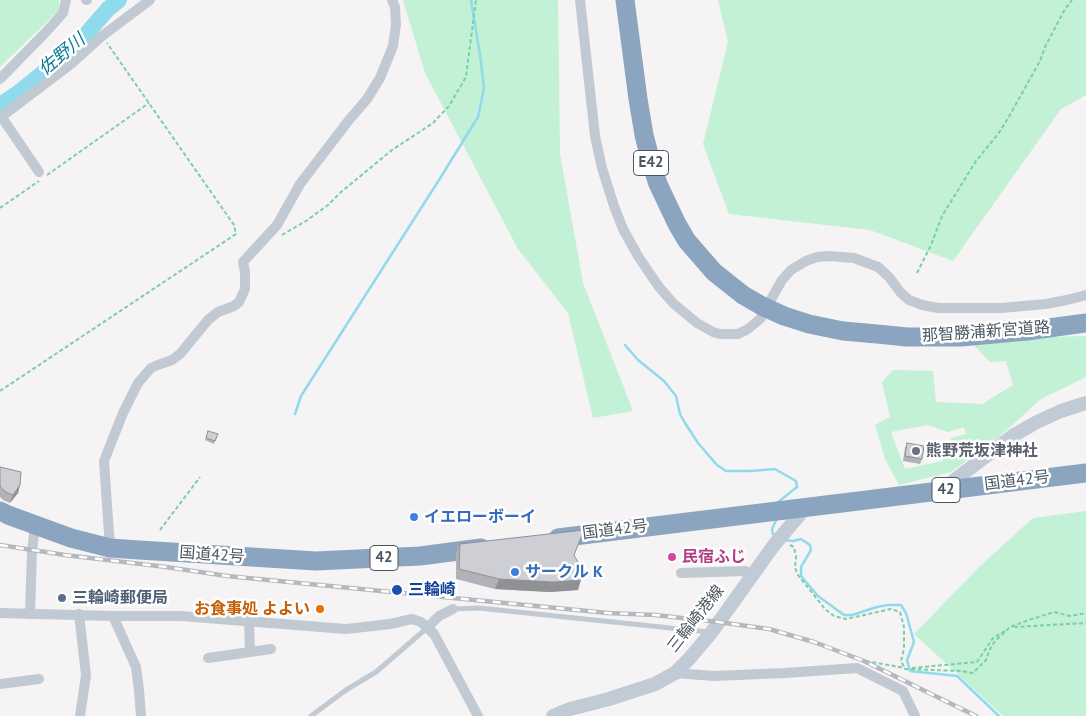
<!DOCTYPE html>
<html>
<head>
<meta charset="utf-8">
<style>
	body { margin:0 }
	canvas { display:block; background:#f5f3f3 }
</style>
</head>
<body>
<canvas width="1086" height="716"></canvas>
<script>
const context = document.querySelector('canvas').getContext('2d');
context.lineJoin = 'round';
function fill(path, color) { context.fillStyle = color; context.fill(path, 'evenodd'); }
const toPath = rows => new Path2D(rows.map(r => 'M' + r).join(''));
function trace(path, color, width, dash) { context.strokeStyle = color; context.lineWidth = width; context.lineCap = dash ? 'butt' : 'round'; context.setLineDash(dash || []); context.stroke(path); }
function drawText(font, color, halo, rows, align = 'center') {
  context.font = font + ' "PT Sans","Noto Sans JP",sans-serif'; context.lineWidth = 5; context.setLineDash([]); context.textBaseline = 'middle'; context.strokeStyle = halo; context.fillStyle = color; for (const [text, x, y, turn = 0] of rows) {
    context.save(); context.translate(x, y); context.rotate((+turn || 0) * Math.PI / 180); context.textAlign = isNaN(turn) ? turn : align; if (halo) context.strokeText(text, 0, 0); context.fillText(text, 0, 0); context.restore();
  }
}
fill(toPath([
	[0,0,59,0,59,10,0,67],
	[403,0,558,0,560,154,583,283,633,411,593,418,568,313,518,249,425,73],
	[718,0,1086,0,1086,95,1061,109,953,261,870,230,729,214,703,144,728,42],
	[1086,336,1086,377,1041,399,998,438,951,472,899,485,885,459,875,425,890,417,882,382,893,370,933,371,936,402,982,404,1013,385,1006,361,990,362,971,342,1044,337],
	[928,425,948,432,964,427,966,434,951,438,949,448,942,461,905,469,891,432],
	[1086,511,1086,716,1003,716,914,634,980,566,1033,518]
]), '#c3f1d5');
trace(toPath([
	[625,345,638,360,664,381,676,396,680,414,685,423,698,443,717,465,726,471,750,471,775,469,796,481,797,487,777,503],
	[295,414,301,396,439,180,478,117,484,88,480,55,471,0],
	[775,535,773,534,772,529,777,518],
	[785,540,793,541,801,539,810,545,811,550,801,567,801,576,818,596,844,615,852,615,877,607,888,605,901,605,906,613,914,642,907,660,910,671,957,676,999,716]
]), '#90daee', 2.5);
trace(toPath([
	[0,105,18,93,75,47,108,9,119,0]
]), '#90daee', 16);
trace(toPath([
	[47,175,149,103],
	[0,208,39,181],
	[282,235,306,221,328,205,341,192,392,150,433,123,449,106,466,77,476,0],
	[917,273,931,245,942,216,976,161,998,134,1007,120,1040,61,1045,47,1065,9,1072,0],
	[0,391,236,234,234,225,107,43],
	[160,530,200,477],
	[790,545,794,547,796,557,795,568,798,575,825,609,834,616,846,619,891,609,900,612,904,627,904,649,901,661,905,669,961,671,973,673,986,660,989,651,995,641,1010,627,1032,619,1054,612,1070,616,1086,613],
	[1014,627,1086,623],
	[866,661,905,668],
	[912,668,977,662,993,638,1005,631]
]), '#7ad0a6', 2, [4, 2.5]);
trace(toPath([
	[453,609,479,608,709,632],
	[311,716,346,690,376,672,427,628]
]), '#c1cad2', 5);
trace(toPath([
	[86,0,87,0],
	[580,0,595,136,602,168,614,206,623,229,638,256,659,287,674,304,697,323,713,332,720,334,738,334,748,329,760,319,782,280,791,270,806,261,817,257,829,256,854,258,878,267,889,277,901,293,909,300,922,305,938,308,1001,308,1046,304,1067,300,1086,295],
	[0,79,46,32,63,13,66,0],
	[0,116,5,114,71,64,102,36,150,0],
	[1,116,39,172],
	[110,548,104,461,123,413,138,383,151,368,158,365,172,360,180,354,208,320,218,312,234,306,239,302,245,289,245,272,243,262,277,225,300,184,349,120,367,99,380,78,393,46,396,24,395,7,392,0],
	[681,573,746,571,753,574],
	[0,613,113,616,181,616,346,629,390,624,412,619,421,622,434,634,478,716],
	[30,614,32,551,35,526],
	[79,614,86,675,80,716],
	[113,616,136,667,139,690,141,716],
	[249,621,250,652],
	[427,628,439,616,453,609],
	[208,658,271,649],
	[675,673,714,676,785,673,857,668,903,691,915,716],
	[0,684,39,679]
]), '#c1cad2', 10);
trace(toPath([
	[940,491,1014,435,1037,422,1061,411,1086,403],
	[553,716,570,709,609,699,655,684,675,673,689,659,711,633,774,545,806,507]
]), '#c1cbd6', 14);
trace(toPath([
	[625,0,638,99,644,135,651,162,658,184,677,224,687,241,714,272,743,295,762,306,784,316,809,324,843,331,877,334,907,337,961,337,1027,331,1086,323],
	[0,511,8,515,71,538,110,548,139,550,316,561,420,556,481,548],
	[558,538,1086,473]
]), '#8ba5c1', 19);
const rail = toPath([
	[0,545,65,555,166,567,227,576,608,613,655,615,718,622,769,629,814,642,864,661,976,716]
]);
trace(rail, '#b5b8bd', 4.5);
trace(rail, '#fff', 2.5, [8]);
fill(toPath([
	[208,431,218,434,214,444,205,440],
	[907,443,922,459,920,464,903,461,905,448],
	[0,467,20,485,18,493,10,503,3,500,0,497],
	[460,544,574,556,578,590,550,592,495,589,456,579,456,554]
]), '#b0b2b7');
fill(toPath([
	[20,485,18,493,10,503,13,495],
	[499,579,581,580,578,590,550,592,495,589]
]), '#909195');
const building = toPath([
	[208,431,218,434,215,441,206,438,208,431],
	[907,443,924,446,922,459,905,456,907,443],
	[0,467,21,472,20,485,13,495,6,492,0,487,0,467],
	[584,530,574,555,581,568,581,580,553,582,499,579,459,569,460,544,584,530]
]);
fill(building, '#cdcfd5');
trace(building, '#909195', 1);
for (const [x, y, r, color] of [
	[916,451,5,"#6b7280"],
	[414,517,5,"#3f7fe0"],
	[672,557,5,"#d1479c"],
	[515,572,5,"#3f7fe0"],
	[397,590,6,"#1a4fb4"],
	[62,598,5,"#5c6f8a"],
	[320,609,5,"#e8710a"]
]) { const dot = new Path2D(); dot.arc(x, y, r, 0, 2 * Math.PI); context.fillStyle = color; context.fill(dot); trace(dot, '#fff', 2); }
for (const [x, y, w] of [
	[651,163,35],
	[946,490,28],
	[384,558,28]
]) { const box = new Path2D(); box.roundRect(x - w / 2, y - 12.5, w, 25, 4); context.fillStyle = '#fff'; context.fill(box); trace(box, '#4a5661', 1); }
drawText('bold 15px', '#4a5661', null, [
	["E42",651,163],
	["42",946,490],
	["42",384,558]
]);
drawText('16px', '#4a5661', '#fff', [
	["那智勝浦新宮道路",986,332,-4],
	["国道42号",1017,481,-7],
	["国道42号",615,530,-7],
	["国道42号",212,555,4],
	["三輪崎港線",696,619,-52]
]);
drawText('bold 16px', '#5b616d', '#fff', [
	["熊野荒坂津神社",926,451]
], 'left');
drawText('bold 16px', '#366cbe', '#fff', [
	["イエローボーイ",424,517],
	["サークル K",525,572]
], 'left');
drawText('bold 16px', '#b23c85', '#fff', [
	["民宿ふじ",682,557]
], 'left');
drawText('bold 16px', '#164399', '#fff', [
	["三輪崎",408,590]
], 'left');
drawText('bold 16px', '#4e5e75', '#fff', [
	["三輪崎郵便局",72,598]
], 'left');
drawText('bold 16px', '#c56008', '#fff', [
	["お食事処 よよい",310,609]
], 'right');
drawText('italic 18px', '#0c7c9b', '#fff', [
	["佐野川",62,55,-40]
]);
</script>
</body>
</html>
